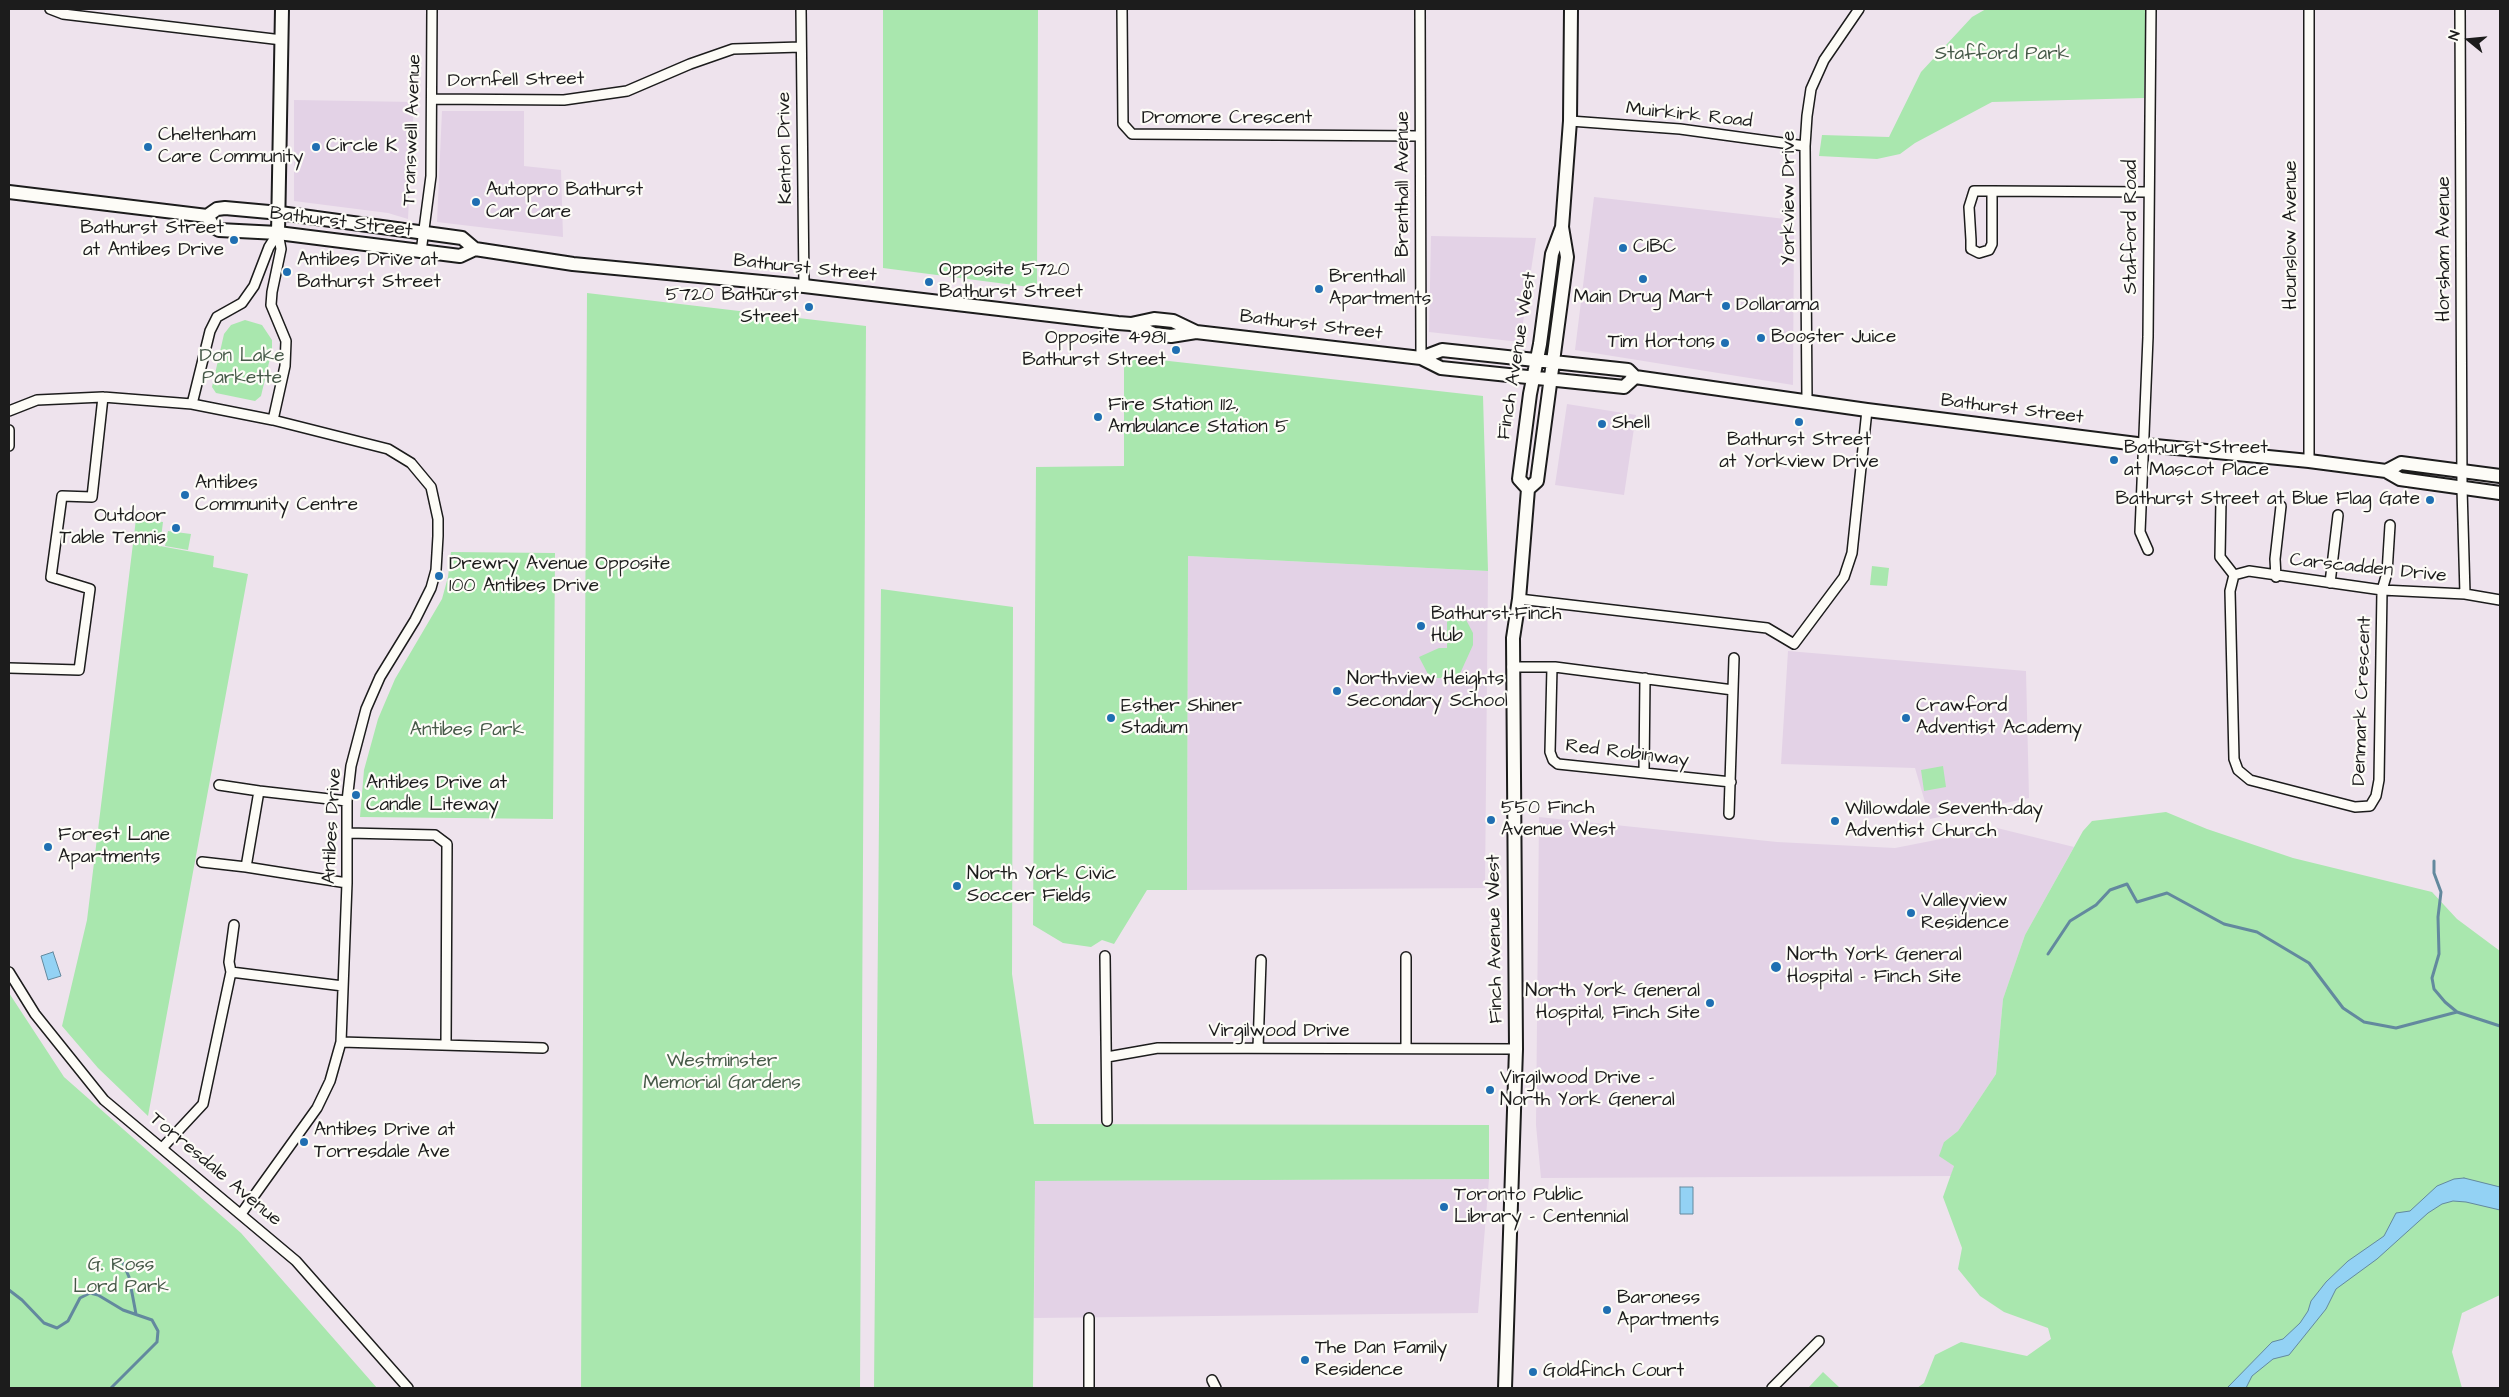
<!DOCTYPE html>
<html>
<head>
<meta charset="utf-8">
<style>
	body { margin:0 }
	#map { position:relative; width:2509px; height:1397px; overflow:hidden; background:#eee3ed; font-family:"Architects Daughter",sans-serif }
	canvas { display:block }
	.frame { position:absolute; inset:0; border:10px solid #1c1c1c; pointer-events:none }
	.north { position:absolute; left:2444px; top:15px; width:50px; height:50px; -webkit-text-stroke:4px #fdfcf7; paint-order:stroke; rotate:287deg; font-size:14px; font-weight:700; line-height:20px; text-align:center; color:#1c1c1c }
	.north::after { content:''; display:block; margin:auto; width:18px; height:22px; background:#1c1c1c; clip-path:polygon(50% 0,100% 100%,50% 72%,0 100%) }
</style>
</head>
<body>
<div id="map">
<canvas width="2509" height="1397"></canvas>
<div class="frame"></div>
<div class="north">N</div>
</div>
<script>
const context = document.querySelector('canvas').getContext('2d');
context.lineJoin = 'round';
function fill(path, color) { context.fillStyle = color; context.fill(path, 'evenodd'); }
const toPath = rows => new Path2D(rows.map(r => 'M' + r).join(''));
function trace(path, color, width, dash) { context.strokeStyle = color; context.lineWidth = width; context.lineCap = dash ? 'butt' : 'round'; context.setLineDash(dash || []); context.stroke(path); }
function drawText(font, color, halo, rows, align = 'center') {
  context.font = font + ' "Architects Daughter",sans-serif'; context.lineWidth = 4.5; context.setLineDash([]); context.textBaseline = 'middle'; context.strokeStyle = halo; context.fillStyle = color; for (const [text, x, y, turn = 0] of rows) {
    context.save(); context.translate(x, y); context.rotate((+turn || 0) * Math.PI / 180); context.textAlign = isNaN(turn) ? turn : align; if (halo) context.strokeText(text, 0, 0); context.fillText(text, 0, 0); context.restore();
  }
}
fill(toPath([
	[294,100,414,102,408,219,388,213,294,201],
	[442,111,524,111,524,166,561,170,563,237,437,222],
	[1594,197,1794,220,1793,385,1575,350],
	[1431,236,1536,238,1520,342,1429,332],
	[1567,404,1636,415,1624,495,1555,485],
	[1188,556,1488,571,1485,888,1187,890],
	[1788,651,2026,671,2029,798,1930,819,1915,768,1781,764],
	[1539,817,1777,842,1895,848,1997,828,2074,847,2025,935,2003,999,1996,1074,1958,1131,1944,1142,1954,1166,1951,1176,1541,1178,1536,1125],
	[1489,1179,1478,1313,1034,1318,1035,1181]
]), '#e3d2e6');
fill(toPath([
	[883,9,1038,9,1037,288,883,268],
	[1986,9,2146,9,2144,98,1992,102,1915,143,1900,154,1877,159,1819,156,1822,135,1889,137,1921,72,1972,17],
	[587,293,866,326,860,1388,581,1388],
	[245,320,262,325,272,340,272,350,261,396,255,401,216,393,212,387,224,334,231,325],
	[1124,356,1483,396,1488,571,1188,556,1187,890,1147,890,1114,944,1102,940,1091,947,1063,943,1033,925,1036,467,1124,466],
	[136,519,163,522,160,546,214,556,213,567,248,574,148,1116,98,1068,62,1026,87,920],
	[168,531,191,534,188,550,165,546],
	[451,552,555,553,553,819,360,817,364,770,378,719,395,679,442,599,448,577],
	[1872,566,1889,568,1887,586,1870,585],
	[881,589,1013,607,1012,974,1034,1124,1489,1125,1489,1179,1035,1181,1033,1388,874,1388],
	[1459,614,1463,614,1473,633,1473,645,1458,678,1430,678,1419,657,1439,648,1447,648,1447,619],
	[1943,766,1946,787,1924,791,1921,770],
	[2166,812,2207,829,2293,858,2432,892,2457,919,2500,951,2500,1295,2462,1313,2452,1352,2462,1388,1917,1388,1924,1383,1935,1355,1961,1342,2027,1356,2051,1339,2048,1328,2004,1312,1980,1296,1958,1269,1962,1248,1943,1197,1954,1166,1939,1156,1944,1142,1958,1131,1996,1074,2003,999,2025,935,2083,831,2092,821],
	[9,993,64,1077,241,1233,377,1388,9,1388],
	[1823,1372,1840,1388,1808,1388]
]), '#a9e7ae');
const water = toPath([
	[53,952,61,976,48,980,41,956,53,952],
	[2464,1178,2500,1187,2500,1210,2466,1202,2453,1201,2442,1204,2428,1213,2377,1259,2336,1289,2326,1309,2289,1355,2273,1359,2252,1376,2246,1388,2227,1388,2272,1342,2283,1339,2300,1323,2308,1311,2311,1301,2326,1282,2348,1261,2384,1236,2396,1213,2410,1211,2437,1186,2454,1179,2464,1178],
	[1680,1187,1693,1187,1693,1214,1680,1214,1680,1187]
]);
fill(water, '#93d2f4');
trace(water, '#63899e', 1);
trace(toPath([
	[2434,861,2434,873,2441,892,2438,917,2439,954,2432,978,2434,989,2445,1002,2457,1012,2500,1026],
	[2048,954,2070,921,2096,905,2110,890,2127,884,2137,902,2167,893,2224,924,2257,932,2309,963,2343,1008,2364,1022,2396,1028,2457,1012],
	[123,1263,129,1277,136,1314],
	[9,1290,22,1300,44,1323,57,1328,68,1321,80,1298,90,1293,98,1295,123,1310,152,1320,158,1331,157,1342,111,1388]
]), '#63899e', 3);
const street = toPath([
	[50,9,63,14,282,40],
	[801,9,804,286],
	[1122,9,1123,124,1132,134,1420,136],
	[1420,9,1421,358],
	[2309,9,2309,461],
	[2460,9,2462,488,2465,594],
	[433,99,564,100,627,91,690,64,733,49,801,47],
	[1570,121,1680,129,1805,146],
	[1992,191,1992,244,1989,250,1979,253,1971,249,1971,240,1969,207,1974,191,1992,191,2148,192],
	[421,252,431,176,432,9],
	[1807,401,1805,146,1807,116,1811,89,1824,60,1859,9],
	[192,404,210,331,217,317,242,303,254,286,269,247,278,233],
	[9,411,37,400,103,397,192,404,273,420,388,449,411,463,431,487,438,519,438,536,436,570,431,588,415,620,380,677,366,709,351,766,347,801,347,883,341,1042,330,1081,317,1108,241,1214],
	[273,420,285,366,286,341,271,305,272,292,281,249,278,233],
	[9,430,9,446],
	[2221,500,2220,557,2234,575],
	[2148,550,2140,532,2148,337,2151,9],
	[2234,575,2230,591,2234,759,2238,770,2250,780,2355,807,2370,806,2376,796,2379,780,2382,590,2387,573,2390,525],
	[2234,575,2249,571,2382,590,2465,594,2500,600],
	[2276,577,2275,559,2281,506],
	[2330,583,2338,515],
	[1519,599,1767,628,1794,644,1844,577,1852,553,1867,410],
	[1512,667,1555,667,1733,690],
	[1552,667,1550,752,1553,760,1558,764,1731,782],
	[9,668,79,670,90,589,51,577,62,496,92,497,103,397],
	[1644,773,1645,678],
	[219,785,259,791],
	[347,801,259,791,246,867,347,883],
	[1729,814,1734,658],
	[348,833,435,835,447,844,446,1044],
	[202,862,246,867],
	[1105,956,1107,1121],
	[1406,957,1406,1048],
	[9,972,35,1014,104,1100,296,1261,408,1388],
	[231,972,229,962,234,925],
	[341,1042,543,1048],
	[1258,1048,1261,960],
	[1107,1057,1158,1048,1516,1049],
	[163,1147,203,1104,231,972,343,986],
	[1089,1318,1089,1388],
	[1212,1380,1216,1388],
	[1772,1388,1819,1341]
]);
const secondary = toPath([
	[9,192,207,216,217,209,225,208,280,213,462,238,475,249,573,264,804,286,1118,323,1131,324,1154,334,1171,336,1196,332,1421,358,1441,368,1624,387,1635,377],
	[207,216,214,227,219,230,278,233,460,256,475,249],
	[278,233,282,9],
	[1131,324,1154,319,1173,321,1196,332],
	[1421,358,1442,350,1628,370,1635,377,1867,410,2145,445,2309,461,2386,471,2400,479,2500,493],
	[2386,471,2401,463,2500,476],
	[1528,489,1519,479,1530,394,1540,344,1552,254,1562,227],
	[1505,1388,1516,1049,1513,638,1519,599,1528,489,1537,481,1567,257,1562,227,1570,121,1571,9]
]);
trace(street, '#1c1c1c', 12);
trace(secondary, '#1c1c1c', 16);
trace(street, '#fdfcf7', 9);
trace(secondary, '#fdfcf7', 12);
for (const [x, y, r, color] of [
	[148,147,5,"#1f6fb2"],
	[316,147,5,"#1f6fb2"],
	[476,202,5,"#1f6fb2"],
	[234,240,5,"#1f6fb2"],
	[1623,248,5,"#1f6fb2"],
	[287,272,5,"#1f6fb2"],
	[1643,279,5,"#1f6fb2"],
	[929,282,5,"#1f6fb2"],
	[1319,289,5,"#1f6fb2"],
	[1726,306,5,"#1f6fb2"],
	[809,307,5,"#1f6fb2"],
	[1761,338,5,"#1f6fb2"],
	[1725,343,5,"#1f6fb2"],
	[1176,350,5,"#1f6fb2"],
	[1098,417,5,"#1f6fb2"],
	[1799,422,5,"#1f6fb2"],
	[1602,424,5,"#1f6fb2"],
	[2114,460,5,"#1f6fb2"],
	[185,495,5,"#1f6fb2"],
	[2430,500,5,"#1f6fb2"],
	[176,528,5,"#1f6fb2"],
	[439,576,5,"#1f6fb2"],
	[1421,626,5,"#1f6fb2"],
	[1337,691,5,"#1f6fb2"],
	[1111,718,5,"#1f6fb2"],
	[1906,718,5,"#1f6fb2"],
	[356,795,5,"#1f6fb2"],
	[1491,820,5,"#1f6fb2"],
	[1835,821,5,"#1f6fb2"],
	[48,847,5,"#1f6fb2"],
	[957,886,5,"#1f6fb2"],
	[1911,913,5,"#1f6fb2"],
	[1776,967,6,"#1f6fb2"],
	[1710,1003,5,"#1f6fb2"],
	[1490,1090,5,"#1f6fb2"],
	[304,1142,5,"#1f6fb2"],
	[1444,1207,5,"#1f6fb2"],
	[1607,1310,5,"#1f6fb2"],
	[1305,1360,5,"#1f6fb2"],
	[1533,1372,5,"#1f6fb2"]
]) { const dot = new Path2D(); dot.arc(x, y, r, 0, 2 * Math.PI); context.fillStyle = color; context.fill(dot); trace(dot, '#fdfcf7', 2); }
drawText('19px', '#465948', '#fdfcf7', [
	["Stafford Park",2002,55],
	["Don Lake",242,357],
	["Parkette",242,379],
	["Antibes Park",467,731],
	["Westminster",722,1062],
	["Memorial Gardens",722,1084],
	["G. Ross",121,1266],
	["Lord Park",121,1288]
]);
drawText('19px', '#1c1c1c', '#fdfcf7', [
	["Dornfell Street",516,81,-1],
	["Muirkirk Road",1689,116,6],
	["Dromore Crescent",1227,119],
	["Transwell Avenue",413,130,-88],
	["Kenton Drive",786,148,-91],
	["Brenthall Avenue",1404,184,-90],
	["Yorkview Drive",1790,198,-90],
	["Bathurst Street",341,223,7],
	["Stafford Road",2132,227,-90],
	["Hounslow Avenue",2292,235,-90],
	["Horsham Avenue",2445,249,-90],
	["Bathurst Street",805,269,6],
	["Bathurst Street",1311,326,7],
	["Finch Avenue West",1518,356,-81],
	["Bathurst Street",2012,410,7],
	["Carscadden Drive",2368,569,6],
	["Denmark Crescent",2363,701,-88],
	["Red Robinway",1627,754,7],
	["Antibes Drive",333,826,-87],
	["Finch Avenue West",1496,939,-91],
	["Virgilwood Drive",1279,1032],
	["Torresdale Avenue",215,1170,40]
]);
drawText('19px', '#1c1c1c', '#fdfcf7', [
	["Cheltenham",158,136],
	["Care Community",158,158],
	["Circle K",326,147],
	["Autopro Bathurst",486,191],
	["Car Care",486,213],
	["Bathurst Street",224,229,"right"],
	["at Antibes Drive",224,251,"right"],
	["CIBC",1633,248],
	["Antibes Drive at",297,261],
	["Bathurst Street",297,283],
	["Opposite 5720",939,271],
	["Bathurst Street",939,293],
	["Brenthall",1329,278],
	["Apartments",1329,300],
	["5720 Bathurst",799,296,"right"],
	["Street",799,318,"right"],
	["Main Drug Mart",1643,298,"center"],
	["Dollarama",1736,306],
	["Booster Juice",1771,338],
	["Opposite 4981",1166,339,"right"],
	["Bathurst Street",1166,361,"right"],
	["Tim Hortons",1715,343,"right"],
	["Fire Station 112,",1108,406],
	["Ambulance Station 5",1108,428],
	["Shell",1612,424],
	["Bathurst Street",1799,441,"center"],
	["at Yorkview Drive",1799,463,"center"],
	["Bathurst Street",2124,449],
	["at Mascot Place",2124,471],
	["Antibes",195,484],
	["Community Centre",195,506],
	["Bathurst Street at Blue Flag Gate",2420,500,"right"],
	["Outdoor",166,517,"right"],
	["Table Tennis",166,539,"right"],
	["Drewry Avenue Opposite",449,565],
	["100 Antibes Drive",449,587],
	["Bathurst-Finch",1431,615],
	["Hub",1431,637],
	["Northview Heights",1347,680],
	["Secondary School",1347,702],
	["Esther Shiner",1121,707],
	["Stadium",1121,729],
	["Crawford",1916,707],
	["Adventist Academy",1916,729],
	["Antibes Drive at",366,784],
	["Candle Liteway",366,806],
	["550 Finch",1501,809],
	["Avenue West",1501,831],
	["Willowdale Seventh-day",1845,810],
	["Adventist Church",1845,832],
	["Forest Lane",58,836],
	["Apartments",58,858],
	["North York Civic",967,875],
	["Soccer Fields",967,897],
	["Valleyview",1921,902],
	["Residence",1921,924],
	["North York General",1787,956],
	["Hospital - Finch Site",1787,978],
	["North York General",1700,992,"right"],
	["Hospital, Finch Site",1700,1014,"right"],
	["Virgilwood Drive -",1500,1079],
	["North York General",1500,1101],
	["Antibes Drive at",314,1131],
	["Torresdale Ave",314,1153],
	["Toronto Public",1454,1196],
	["Library - Centennial",1454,1218],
	["Baroness",1617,1299],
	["Apartments",1617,1321],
	["The Dan Family",1315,1349],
	["Residence",1315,1371],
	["Goldfinch Court",1543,1372]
], 'left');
</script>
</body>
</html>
